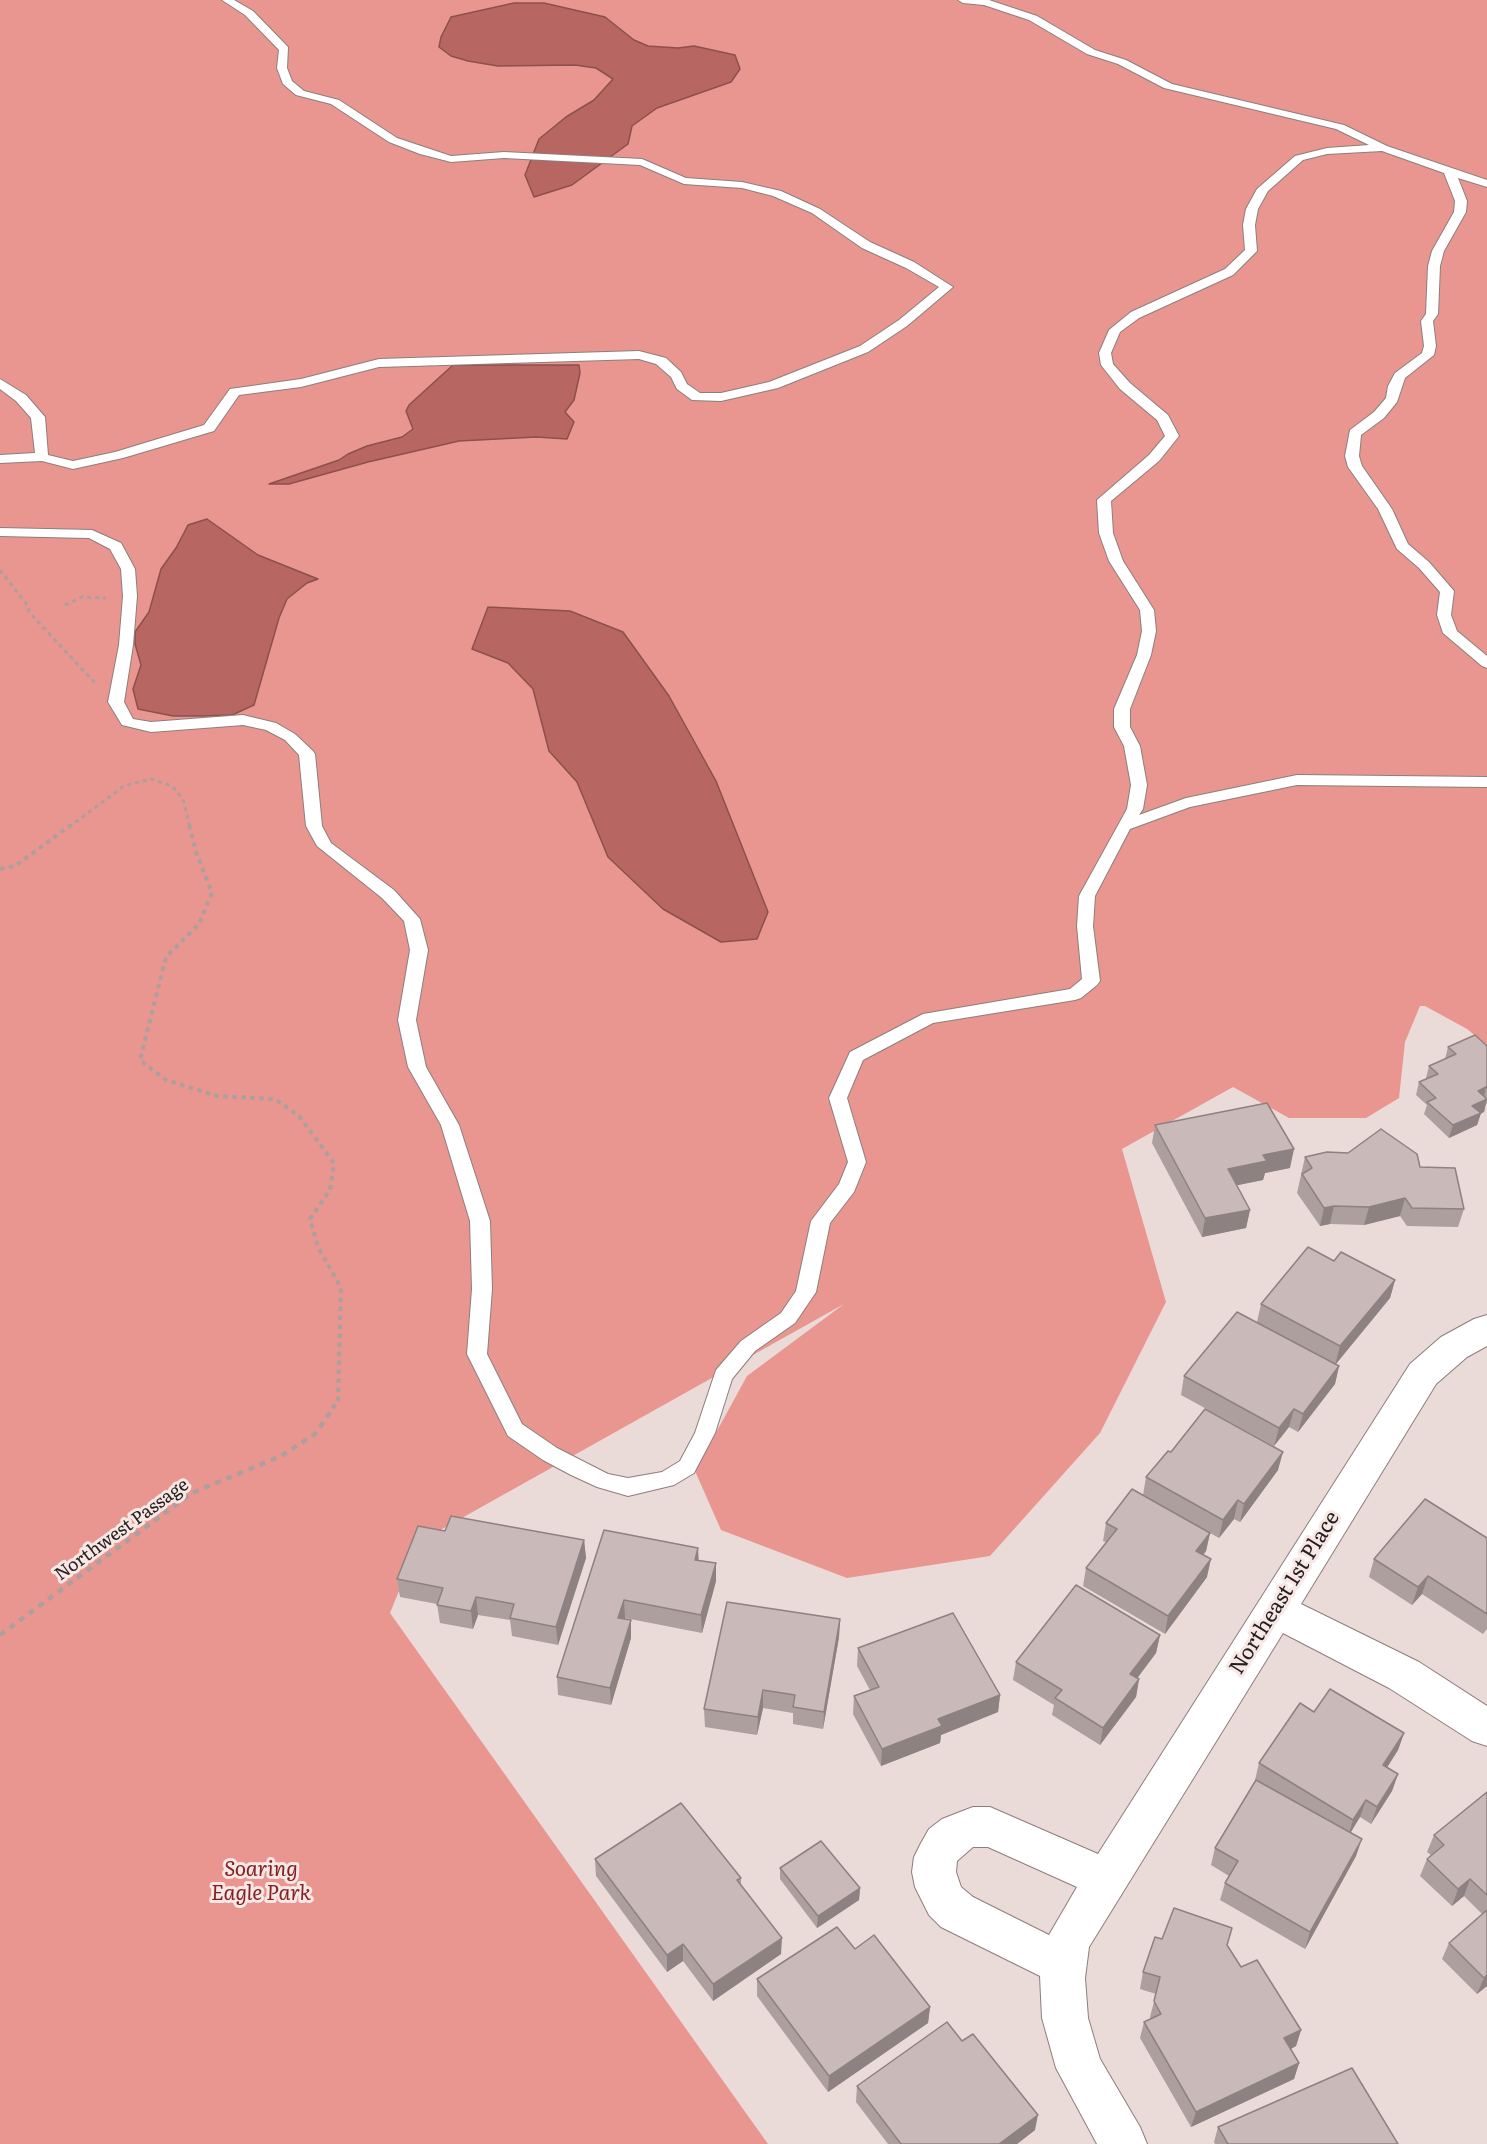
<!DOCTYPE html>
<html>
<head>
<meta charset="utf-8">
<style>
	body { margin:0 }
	canvas { display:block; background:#eadad8 }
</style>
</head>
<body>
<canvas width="1487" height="2144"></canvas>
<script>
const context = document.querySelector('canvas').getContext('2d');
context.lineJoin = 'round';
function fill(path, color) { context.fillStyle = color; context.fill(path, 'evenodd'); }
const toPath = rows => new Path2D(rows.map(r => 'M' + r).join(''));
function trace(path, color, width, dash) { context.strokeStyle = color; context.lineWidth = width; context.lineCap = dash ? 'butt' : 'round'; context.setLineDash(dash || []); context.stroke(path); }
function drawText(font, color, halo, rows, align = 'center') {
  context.font = font + ' Literata,serif'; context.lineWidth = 6; context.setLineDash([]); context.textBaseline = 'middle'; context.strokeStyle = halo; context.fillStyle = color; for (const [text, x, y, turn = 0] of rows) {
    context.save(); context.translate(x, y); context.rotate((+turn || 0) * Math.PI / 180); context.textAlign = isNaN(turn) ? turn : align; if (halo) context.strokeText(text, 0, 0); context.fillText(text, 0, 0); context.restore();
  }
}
fill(toPath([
	[0,0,1487,0,1487,1045,1467,1029,1425,1006,1420,1006,1405,1042,1399,1098,1366,1118,1289,1118,1233,1087,1122,1149,1166,1302,1100,1433,990,1556,847,1578,721,1530,695,1471,747,1376,844,1304,419,1542,390,1613,768,2144,0,2144]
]), '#ea9690');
const water = toPath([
	[514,3,544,3,605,17,634,40,648,46,678,48,694,46,735,55,740,69,731,82,657,108,632,126,628,144,572,185,534,197,525,175,539,139,566,117,594,100,613,79,596,68,575,65,498,66,468,61,451,56,439,47,441,37,451,17,514,3],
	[453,365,579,365,580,373,574,400,565,412,574,422,567,439,536,437,459,441,368,462,289,484,269,484,339,460,348,454,367,446,402,437,413,429,406,411,409,405,453,365],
	[207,519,258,555,318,579,307,583,287,599,279,618,254,705,232,715,200,716,173,716,138,709,133,689,141,665,135,644,135,632,149,612,161,569,176,548,188,525,207,519],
	[488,607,570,611,623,632,669,696,716,781,768,912,757,939,721,942,663,909,608,857,577,782,549,751,533,689,508,663,472,649,488,607]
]);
fill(water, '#b86661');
trace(water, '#8c504d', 1.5);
const lane = toPath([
	[222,0,234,0,253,11,288,47,287,68,292,81,304,91,339,100,397,138,451,156,504,152,642,159,686,178,742,182,781,191,820,209,870,242,914,262,953,287,907,326,868,352,778,388,721,401,692,400,677,389,671,377,656,364,639,359,379,367,301,387,239,395,214,431,123,458,73,469,42,461,0,463,0,455,35,453,31,418,16,401,0,389,0,379,26,395,45,417,48,455,73,461,115,452,204,425,230,389,301,379,379,359,639,351,666,358,681,372,687,384,700,393,721,393,769,382,860,346,899,320,939,287,906,268,862,248,812,213,773,196,742,188,684,184,640,165,504,158,451,162,420,154,389,142,331,104,296,95,283,84,277,68,279,50,245,15,222,0],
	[958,0,989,0,1037,16,1095,50,1126,60,1172,84,1344,125,1387,146,1487,180,1487,187,1458,178,1467,201,1466,212,1444,251,1440,266,1438,314,1433,321,1436,346,1434,355,1405,378,1397,402,1384,418,1361,435,1359,456,1362,466,1392,509,1408,544,1429,562,1454,591,1451,615,1457,631,1487,656,1487,668,1482,666,1443,633,1437,615,1440,592,1419,568,1397,549,1378,509,1348,467,1345,456,1350,430,1374,412,1386,398,1388,386,1395,373,1422,353,1424,346,1421,321,1426,314,1428,266,1432,251,1454,212,1455,201,1444,173,1382,151,1327,154,1303,160,1268,191,1258,209,1255,225,1257,251,1233,275,1139,318,1120,332,1111,353,1113,364,1130,383,1168,415,1179,436,1159,461,1111,501,1113,533,1123,561,1154,610,1156,631,1151,655,1130,709,1130,727,1140,746,1147,785,1143,809,1139,815,1186,798,1297,775,1487,777,1487,787,1297,785,1190,807,1130,829,1095,896,1093,926,1100,981,1097,985,1081,998,1075,1000,933,1023,863,1060,847,1098,866,1162,854,1192,830,1223,816,1292,795,1323,755,1351,732,1379,715,1433,694,1473,674,1485,628,1496,597,1487,571,1475,543,1460,508,1436,467,1354,472,1289,470,1221,441,1125,408,1067,398,1020,410,950,404,921,382,898,317,846,306,826,299,755,285,740,266,730,243,725,151,732,122,725,108,702,119,645,123,596,121,569,110,549,89,538,0,536,0,528,92,530,121,543,135,569,137,596,133,645,124,702,133,719,151,722,243,715,276,723,295,734,313,751,315,754,322,826,331,843,394,890,420,919,428,950,416,1020,426,1067,459,1125,490,1221,492,1289,487,1354,522,1424,557,1448,608,1474,628,1478,662,1472,680,1461,695,1433,716,1370,741,1341,781,1313,796,1291,811,1221,839,1184,848,1162,829,1098,850,1052,923,1014,1070,989,1082,979,1077,926,1079,896,1127,809,1131,785,1124,746,1114,727,1114,709,1137,655,1142,631,1140,610,1109,561,1099,533,1097,500,1149,455,1165,436,1157,420,1120,389,1101,365,1099,353,1109,330,1131,312,1225,269,1245,250,1243,225,1246,209,1257,189,1295,156,1327,148,1369,145,1336,129,1164,88,1118,64,1087,54,1029,20,984,5,963,3,958,0]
]);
const street = toPath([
	[1487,1315,1487,1346,1467,1357,1436,1384,1301,1604,1419,1662,1487,1706,1487,1746,1472,1741,1389,1688,1283,1633,1089,1947,1085,1978,1088,2018,1100,2059,1140,2127,1147,2144,1097,2144,1056,2068,1042,2018,1040,1976,941,1927,929,1915,915,1887,912,1872,914,1857,921,1843,929,1829,942,1819,973,1807,990,1807,1098,1854,1410,1364,1441,1337,1474,1319,1487,1315],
	[973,1847,988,1847,1077,1887,1049,1935,973,1897,961,1887,956,1872,957,1861,973,1847]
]);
trace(lane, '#8d7e7d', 2);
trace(street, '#8d7e7d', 2);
trace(toPath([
	[0,570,28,606,29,612,95,683],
	[65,605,82,597,106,598],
	[69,827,124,786,151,779,172,786,183,799,190,827]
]), '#ac9f9e', 3, [4, 4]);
trace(toPath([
	[189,825,196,852,212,893,199,924,166,957,140,1060,166,1080,217,1096,275,1099,299,1116,334,1163,330,1190,310,1219,318,1247,341,1288,338,1401,332,1409],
	[0,869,15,866,71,825]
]), '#ac9f9e', 4, [4.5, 4.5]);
trace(toPath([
	[0,1635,192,1493,281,1456,315,1434,334,1407]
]), '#ac9f9e', 4.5, [6, 6]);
fill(lane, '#fff');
fill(street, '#fff');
fill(toPath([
	[1487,1046,1487,1104,1486,1103,1484,1112,1481,1113,1477,1125,1449,1138,1424,1114,1427,1105,1416,1095,1419,1082,1427,1079,1426,1078,1429,1066,1445,1059,1448,1047],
	[1155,1125,1290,1168,1265,1173,1263,1180,1237,1185,1250,1210,1246,1228,1202,1237,1152,1143],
	[1305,1157,1420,1167,1464,1209,1458,1227,1407,1226,1400,1216,1364,1225,1330,1224,1320,1226,1297,1193],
	[1334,1261,1395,1280,1390,1298,1336,1364,1339,1366,1335,1384,1298,1432,1289,1427,1274,1446,1181,1395,1184,1376,1257,1322,1261,1304],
	[1171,1452,1278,1470,1240,1522,1234,1519,1219,1538,1210,1533,1206,1551,1203,1554,1207,1577,1165,1634,1083,1586,1086,1568,1106,1542,1103,1541,1106,1523,1143,1495,1146,1477],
	[604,1530,698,1548,698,1560,716,1563,716,1581,702,1633,625,1618,631,1638,611,1705,558,1695,557,1677],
	[445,1531,584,1540,586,1558,558,1645,512,1636,510,1620,478,1615,473,1629,440,1623,437,1604,400,1597,397,1579],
	[1487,1538,1487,1629,1483,1634,1422,1594,1412,1605,1369,1577,1374,1559],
	[840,1619,839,1637,823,1729,793,1724,793,1713,763,1708,757,1735,705,1727,704,1709],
	[1160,1635,1156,1653,1137,1678,1139,1679,1136,1697,1100,1745,1052,1715,1054,1705,1013,1680,1016,1662],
	[858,1648,1000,1695,998,1712,941,1735,940,1743,881,1766,853,1714,854,1696,870,1690,857,1666],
	[1314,1712,1404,1733,1398,1750,1387,1767,1398,1774,1392,1791,1371,1824,1360,1817,1350,1833,1356,1856,1305,1949,1220,1900,1225,1883,1229,1876,1211,1865,1215,1848,1256,1781,1255,1780,1259,1763],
	[1487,1793,1487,1986,1477,1994,1442,1959,1449,1943,1482,1914,1464,1896,1452,1906,1420,1876,1427,1859,1431,1855,1427,1852,1434,1835],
	[595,1859,741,1878,741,1885,781,1954,713,2001,683,1961,667,1972,596,1876],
	[780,1868,860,1888,859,1900,817,1928,780,1879],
	[1162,1939,1227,1945,1241,1967,1301,2030,1296,2046,1291,2049,1299,2063,1294,2079,1191,2127,1140,2038,1144,2022,1151,2019,1150,2017,1156,1994,1140,1989,1143,1972],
	[855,1949,930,2007,928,2023,828,2092,757,1996,757,1979],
	[857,2086,1035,2130,1017,2144,888,2144,856,2102],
	[1218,2127,1398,2144,1215,2144,1214,2142]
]), '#ad9f9e');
fill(toPath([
	[1486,1087,1483,1100,1478,1091],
	[1487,1099,1484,1112,1469,1118,1481,1113,1477,1125,1449,1138,1453,1125,1472,1106],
	[1294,1149,1290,1168,1265,1173,1263,1180,1224,1188,1228,1169,1263,1155],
	[1405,1198,1400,1216,1364,1225,1369,1207],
	[1334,1206,1330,1224,1320,1226,1324,1208],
	[1250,1210,1246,1228,1202,1237,1205,1218],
	[1395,1280,1390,1298,1335,1365,1340,1346],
	[1339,1366,1335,1384,1298,1432,1303,1414],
	[1294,1409,1289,1427,1274,1446,1279,1428],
	[1283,1452,1278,1470,1240,1522,1244,1504],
	[1238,1500,1234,1519,1219,1538,1223,1520],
	[1210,1533,1206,1551,1193,1569,1196,1551],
	[584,1540,586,1558,558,1645,556,1627],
	[698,1548,699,1566,695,1560],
	[1211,1559,1207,1577,1165,1634,1168,1616],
	[716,1563,716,1581,702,1633,701,1615],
	[1428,1576,1422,1594,1412,1605,1418,1587],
	[476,1597,478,1615,473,1629,471,1611],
	[624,1600,625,1618,619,1636,618,1618],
	[840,1619,839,1637,823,1729,824,1712],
	[631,1620,631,1638,611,1705,610,1688],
	[1160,1635,1156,1653,1127,1692,1130,1674],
	[1139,1679,1136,1697,1100,1745,1103,1728],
	[763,1690,763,1708,757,1735,758,1717],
	[1000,1695,998,1712,941,1735,940,1743,881,1766,882,1749,938,1719],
	[1404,1733,1398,1750,1378,1782,1383,1765],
	[1398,1774,1392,1791,1371,1824,1377,1807],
	[1366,1800,1360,1817,1348,1837,1353,1820],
	[1362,1839,1356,1856,1305,1949,1310,1932],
	[1470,1879,1464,1896,1452,1906,1458,1889],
	[860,1888,859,1900,817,1928,818,1916],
	[782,1938,781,1954,713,2001,713,1984],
	[683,1944,683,1961,667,1972,667,1955],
	[1487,1975,1487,1986,1477,1994,1484,1978],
	[930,2007,928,2023,828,2092,829,2076],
	[1301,2030,1296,2046,1279,2055,1284,2038],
	[1299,2063,1294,2079,1191,2127,1196,2112],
	[1038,2115,1035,2130,1017,2144,999,2144]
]), '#8d8281');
const building = toPath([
	[1475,1035,1487,1046,1487,1088,1486,1087,1478,1091,1487,1099,1472,1106,1481,1113,1453,1125,1427,1102,1436,1098,1419,1082,1438,1074,1429,1066,1456,1054,1448,1047,1475,1035],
	[1267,1103,1294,1149,1263,1155,1267,1161,1228,1169,1250,1210,1205,1218,1155,1125,1267,1103],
	[1381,1129,1417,1154,1420,1167,1455,1168,1464,1209,1412,1208,1405,1198,1369,1207,1334,1206,1324,1208,1302,1174,1312,1168,1305,1157,1327,1152,1348,1153,1381,1129],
	[1308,1247,1334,1261,1341,1252,1395,1280,1340,1346,1261,1304,1308,1247],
	[1237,1312,1339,1366,1303,1414,1294,1409,1279,1428,1184,1376,1237,1312],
	[1205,1409,1283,1452,1244,1504,1238,1500,1223,1520,1146,1477,1168,1451,1171,1452,1205,1409],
	[1132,1489,1210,1533,1196,1551,1211,1559,1168,1616,1086,1568,1117,1529,1106,1523,1132,1489],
	[1425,1499,1487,1538,1487,1614,1428,1576,1418,1587,1374,1559,1425,1499],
	[451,1516,584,1540,556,1627,510,1618,514,1604,476,1597,471,1611,437,1605,443,1588,397,1579,418,1526,445,1531,451,1516],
	[604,1530,698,1548,695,1560,716,1563,701,1615,624,1600,618,1618,631,1620,610,1688,557,1677,604,1530],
	[1076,1585,1160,1635,1130,1674,1139,1679,1103,1728,1055,1698,1062,1690,1016,1662,1076,1585],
	[727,1602,840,1619,824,1712,793,1707,795,1695,763,1690,758,1717,704,1709,727,1602],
	[953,1613,1000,1695,938,1719,942,1726,882,1749,854,1696,879,1687,858,1648,953,1613],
	[1330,1689,1404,1733,1383,1765,1398,1774,1377,1807,1366,1800,1353,1820,1259,1763,1300,1703,1314,1712,1330,1689],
	[1256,1780,1362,1839,1310,1932,1225,1883,1238,1861,1215,1848,1256,1780],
	[1487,1792,1487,1895,1470,1879,1458,1889,1427,1859,1444,1845,1434,1835,1487,1792],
	[681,1803,741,1878,737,1880,782,1938,713,1984,683,1944,667,1955,595,1859,681,1803],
	[821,1841,860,1888,818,1916,780,1868,821,1841],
	[1174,1908,1232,1928,1227,1945,1241,1967,1257,1960,1301,2030,1284,2038,1299,2063,1196,2112,1144,2022,1161,2014,1154,2001,1160,1977,1143,1972,1155,1937,1162,1939,1174,1908],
	[1487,1910,1487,1975,1484,1978,1449,1943,1487,1910],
	[837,1927,855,1949,874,1935,930,2007,829,2076,757,1979,837,1927],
	[947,2022,962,2041,973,2034,1038,2115,999,2144,901,2144,857,2086,947,2022],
	[1352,2068,1398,2144,1228,2144,1218,2127,1352,2068]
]);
fill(building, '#c9b9b8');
trace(building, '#8d8281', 1.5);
drawText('18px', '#241e1e', '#f7e7e5', [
	["Northwest Passage",122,1530,-36]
]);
drawText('21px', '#241e1e', '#f7e7e5', [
	["Northeast 1st Place",1285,1593,-58]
]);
drawText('italic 21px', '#841f22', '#f7e7e5', [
	["Soaring",261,1870],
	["Eagle Park",261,1894]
]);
</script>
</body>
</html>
